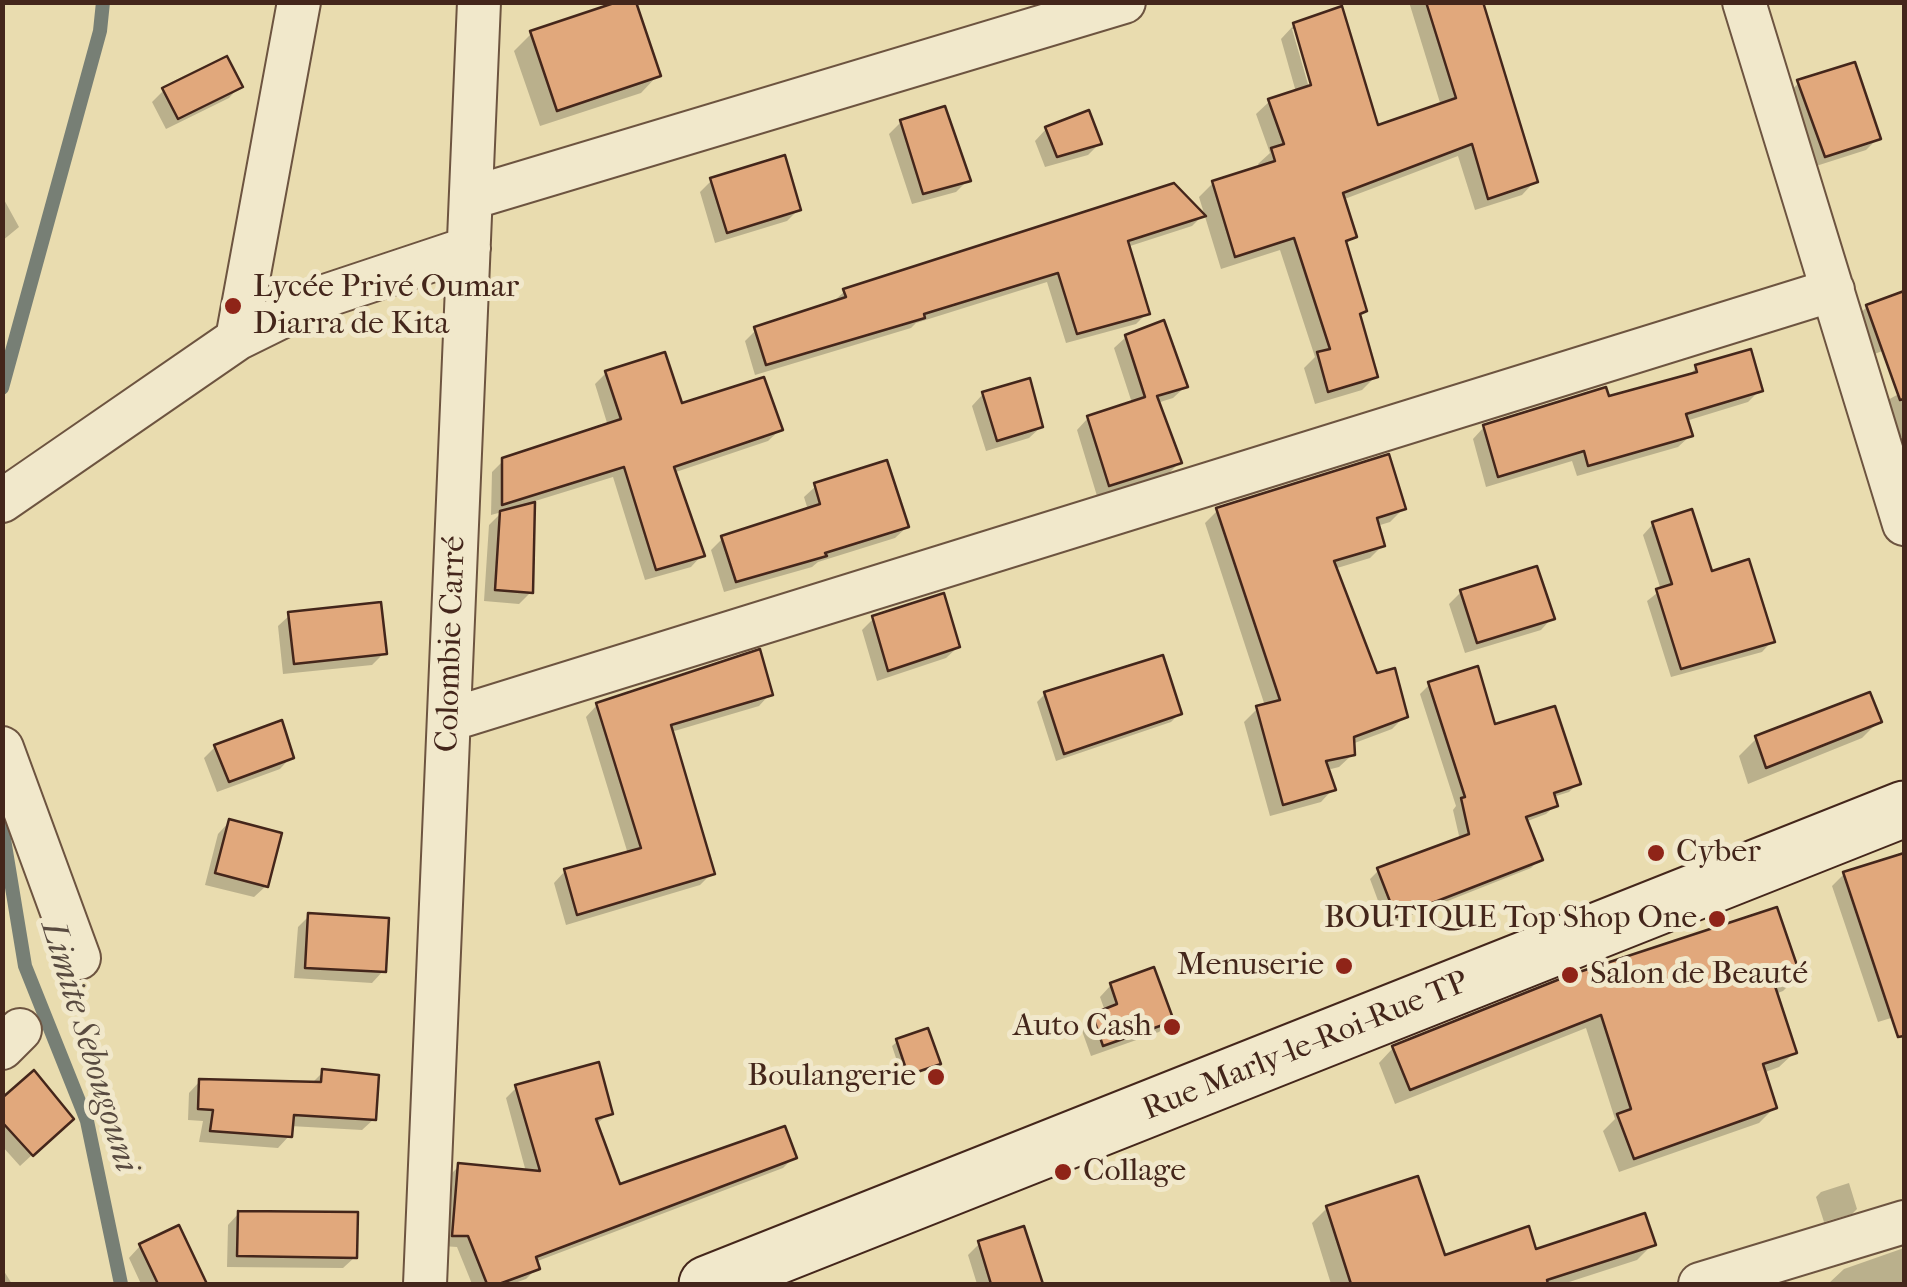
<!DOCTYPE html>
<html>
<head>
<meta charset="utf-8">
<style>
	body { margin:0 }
	#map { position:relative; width:1907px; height:1287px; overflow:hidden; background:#e9dcaf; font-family:"IM FELL French Canon",serif }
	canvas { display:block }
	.frame { position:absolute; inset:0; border:5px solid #44261b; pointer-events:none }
</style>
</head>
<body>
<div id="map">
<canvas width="1907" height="1287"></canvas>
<div class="frame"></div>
</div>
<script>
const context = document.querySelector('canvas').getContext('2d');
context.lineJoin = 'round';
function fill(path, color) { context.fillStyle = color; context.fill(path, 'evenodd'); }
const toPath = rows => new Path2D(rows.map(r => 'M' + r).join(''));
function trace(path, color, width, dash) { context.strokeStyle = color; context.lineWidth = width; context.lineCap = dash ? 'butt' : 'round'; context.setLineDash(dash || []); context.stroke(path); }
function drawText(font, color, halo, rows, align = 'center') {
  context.font = font + ' "IM FELL French Canon",serif'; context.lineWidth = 10; context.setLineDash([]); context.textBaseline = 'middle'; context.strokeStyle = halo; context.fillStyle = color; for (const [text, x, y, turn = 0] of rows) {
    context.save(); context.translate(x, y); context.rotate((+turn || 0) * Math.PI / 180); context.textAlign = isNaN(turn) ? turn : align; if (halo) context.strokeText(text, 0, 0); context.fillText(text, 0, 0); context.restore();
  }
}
fill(toPath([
	[1409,2,1480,2,1535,181,1522,195,1475,210,1458,156,1342,200,1354,236,1344,246,1364,311,1358,316,1376,376,1362,390,1315,404,1304,368,1315,357,1280,250,1221,269,1199,197,1213,183,1260,168,1258,164,1270,153,1256,114,1270,101,1296,92,1281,39,1294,25,1377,128,1441,106],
	[1292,29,1297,29,1317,96,1312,98],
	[532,33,658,75,641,93,540,126,514,51],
	[1799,83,1878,138,1866,150,1813,167,1787,94],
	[240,86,229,98,166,129,152,102,164,90],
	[901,122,968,180,956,192,912,204,889,134],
	[1046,129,1099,144,1088,155,1045,167,1035,141],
	[712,180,798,210,787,221,715,243,700,192],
	[2,196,19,227,2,241],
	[1202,216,1192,226,1127,247,1147,313,1136,324,1066,343,1047,282,916,323,911,328,755,375,745,341,756,330,833,302,845,291],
	[1904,293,1904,343,1869,356,1855,318,1867,307],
	[1126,337,1185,387,1173,398,1157,403,1179,463,1168,474,1097,496,1077,430,1088,418,1132,403,1114,348],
	[1696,368,1760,390,1748,402,1686,421,1690,436,1678,447,1577,476,1572,461,1486,487,1473,439,1484,427,1686,378],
	[606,373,680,406,780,430,768,441,673,473,702,555,691,567,645,580,613,477,532,502,531,592,519,604,484,601,489,525,502,512,491,515,492,472,504,460,608,426,595,384],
	[1904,391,1904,436,1898,438,1886,401],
	[983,394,1041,427,1029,438,986,451,972,406],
	[816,486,907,527,895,538,818,562,812,567,724,592,711,550,723,538,808,510,804,497],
	[1403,509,1390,522,1377,526,1383,545,1370,558,1334,569,1376,676,1405,716,1392,729,1352,744,1353,754,1339,767,1327,770,1333,789,1321,802,1270,816,1244,722,1257,709,1265,706,1205,523,1218,510],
	[1653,524,1772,641,1762,652,1671,677,1647,601,1661,590,1643,535],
	[1461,592,1552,618,1541,630,1465,653,1449,604],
	[290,615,384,653,372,665,283,674,278,626],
	[874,618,958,647,946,658,877,681,862,630],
	[1429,685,1578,783,1569,792,1553,797,1556,805,1546,814,1525,822,1540,859,1531,868,1387,925,1370,879,1379,870,1460,840,1453,810,1456,806,1420,694],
	[770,694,759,706,671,732,712,873,700,885,566,925,554,883,565,871,628,854,586,717,597,705],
	[1045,694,1179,714,1171,722,1056,761,1037,702],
	[1879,721,1862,738,1748,784,1739,756,1757,738],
	[215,747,291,757,280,769,217,792,204,758],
	[229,822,266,886,254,897,205,885,218,834],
	[1904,856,1904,1014,1878,1022,1832,886,1844,874],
	[309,916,383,971,372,983,294,978,298,927],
	[1798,976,1783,991,1775,994,1794,1053,1779,1067,1763,1073,1774,1108,1759,1123,1619,1172,1603,1131,1615,1119,1586,1028,1395,1104,1379,1063,1393,1048],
	[1111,985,1171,1020,1159,1032,1091,1056,1081,1028,1093,1016,1105,1011,1100,997],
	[898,1041,938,1063,932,1068,903,1079,892,1046],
	[323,1072,374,1119,362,1130,290,1126,289,1136,278,1148,199,1142,203,1121,188,1120,189,1093,200,1081,311,1084],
	[517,1087,610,1113,595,1125,619,1187,794,1157,783,1168,535,1262,537,1268,526,1279,512,1284,472,1284,457,1247,442,1246,448,1177,459,1166,526,1172,506,1098],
	[2,1102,59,1130,20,1166,2,1146],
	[1849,1183,1857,1209,1852,1214,1824,1222,1816,1197,1821,1192],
	[1327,1208,1443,1258,1653,1244,1637,1260,1563,1284,1331,1284,1312,1223],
	[239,1213,355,1257,343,1268,227,1267,228,1225],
	[177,1228,204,1284,141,1284,129,1258,140,1246],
	[1023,1229,1041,1284,977,1284,968,1255,979,1244],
	[1904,1248,1904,1284,1828,1284,1844,1269],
	[2,1268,12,1284,2,1284]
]), '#0003');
trace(toPath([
	[2,388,100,31,103,2],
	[2,827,25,966,87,1121,121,1284]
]), '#777f75', 14);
const building = toPath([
	[617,2,636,2,661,76,557,111,530,31,617,2],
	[1426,2,1483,2,1538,182,1488,199,1472,144,1343,193,1357,237,1346,241,1367,311,1360,314,1378,377,1328,392,1317,352,1330,349,1294,238,1235,257,1212,181,1275,161,1271,148,1284,144,1268,99,1311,85,1293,23,1342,6,1378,125,1456,98,1426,2],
	[227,56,243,87,178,119,162,88,227,56],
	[1855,62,1881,139,1825,157,1797,80,1855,62],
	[945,106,971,181,923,194,900,120,945,106],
	[1089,110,1102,144,1057,157,1045,127,1089,110],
	[785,155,801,210,727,233,710,178,785,155],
	[1174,183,1206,216,1128,241,1150,314,1077,334,1058,273,924,314,925,318,766,365,754,327,846,297,843,289,1174,183],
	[1904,291,1904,399,1900,400,1866,305,1904,291],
	[1164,320,1188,387,1157,396,1182,463,1109,486,1087,416,1145,397,1125,335,1164,320],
	[1751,349,1763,391,1686,414,1693,436,1588,466,1584,451,1498,477,1483,425,1606,387,1609,396,1697,372,1695,365,1751,349],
	[665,352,682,403,764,377,783,430,674,467,705,556,656,570,624,467,502,505,502,458,621,419,605,371,665,352],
	[1030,378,1043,427,997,441,982,392,1030,378],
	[1389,454,1406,509,1377,518,1385,546,1334,561,1377,673,1395,668,1408,717,1354,737,1355,755,1326,761,1336,790,1283,805,1256,706,1280,700,1216,508,1389,454],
	[887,460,909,527,825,553,827,556,736,582,721,536,820,504,814,483,887,460],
	[535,502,533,593,495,590,500,511,535,502],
	[1692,509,1712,571,1749,559,1775,642,1681,669,1656,589,1672,584,1652,522,1692,509],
	[1537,566,1555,619,1477,643,1460,590,1537,566],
	[944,593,960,647,888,671,872,616,944,593],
	[381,602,387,654,294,664,288,612,381,602],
	[760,649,773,695,671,725,715,874,577,915,564,869,641,848,596,703,760,649],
	[1163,655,1182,714,1064,754,1044,692,1163,655],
	[1478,666,1495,724,1555,706,1581,784,1554,793,1558,806,1526,817,1543,860,1396,917,1377,868,1469,834,1461,798,1465,797,1428,682,1478,666],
	[1870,692,1882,722,1766,768,1755,736,1870,692],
	[282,720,294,758,229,782,214,745,282,720],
	[229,819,282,833,268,887,215,873,229,819],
	[1904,853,1904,1036,1898,1037,1843,872,1904,853],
	[1777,907,1801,977,1775,986,1797,1053,1763,1064,1777,1108,1634,1159,1617,1114,1631,1109,1601,1015,1410,1090,1392,1046,1570,975,1777,907],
	[308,913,389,918,386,972,305,968,308,913],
	[1154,967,1174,1021,1103,1046,1092,1014,1117,1004,1110,983,1154,967],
	[928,1028,941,1064,908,1075,896,1039,928,1028],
	[599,1062,613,1114,596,1119,620,1184,785,1126,797,1158,536,1257,540,1269,499,1284,487,1284,468,1236,452,1236,458,1163,540,1171,515,1085,599,1062],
	[322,1069,379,1075,376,1120,294,1115,292,1137,210,1131,213,1110,198,1109,199,1079,321,1082,322,1069],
	[34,1070,74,1119,33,1156,2,1122,2,1098,34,1070],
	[1418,1176,1445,1255,1529,1226,1536,1249,1645,1213,1656,1245,1547,1280,1548,1284,1351,1284,1326,1206,1418,1176],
	[238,1211,358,1212,357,1258,237,1256,238,1211],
	[179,1225,207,1284,158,1284,139,1244,179,1225],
	[1024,1226,1043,1284,991,1284,978,1241,1024,1226]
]);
fill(building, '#e1a87c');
trace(building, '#44261b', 2.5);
const street = toPath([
	[1744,2,1904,524],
	[471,198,1124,2],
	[237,339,299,2],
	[2,501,237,339,322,297,469,248],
	[449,720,1833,290],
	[2,748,79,958],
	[2,1048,20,1030],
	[425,1284,479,2],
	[1700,1284,1904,1222]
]);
const secondary = toPath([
	[707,1284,1904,809]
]);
trace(street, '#6d5440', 46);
trace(secondary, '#44261b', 59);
trace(street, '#f1e8cb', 42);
trace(secondary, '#f1e8cb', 55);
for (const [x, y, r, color] of [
	[233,306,10,"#8f2418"],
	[1656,853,10,"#8f2418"],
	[1717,919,10,"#8f2418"],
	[1344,966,10,"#8f2418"],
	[1570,975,10,"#8f2418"],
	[1172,1027,10,"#8f2418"],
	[936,1077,10,"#8f2418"],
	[1063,1172,10,"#8f2418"]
]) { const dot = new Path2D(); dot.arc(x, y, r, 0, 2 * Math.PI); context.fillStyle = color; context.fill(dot); trace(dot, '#f1e8cb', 4); }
drawText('32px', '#44261b', '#f1e8cb', [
	["Lycée Privé Oumar",253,288],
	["Diarra de Kita",253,325],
	["Cyber",1676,853],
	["BOUTIQUE Top Shop One",1697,919,"right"],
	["Menuserie",1324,966,"right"],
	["Salon de Beauté",1590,975],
	["Auto Cash",1152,1027,"right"],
	["Boulangerie",916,1077,"right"],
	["Collage",1083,1172]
], 'left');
drawText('32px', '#44261b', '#f1e8cb', [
	["Colombie Carré",452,644,-88],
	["Rue Marly-le-Roi-Rue TP",1306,1047,-22]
]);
drawText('italic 35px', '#594b40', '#f1e8cb', [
	["Limite Sebougouni",88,1047,73]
]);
</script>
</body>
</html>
